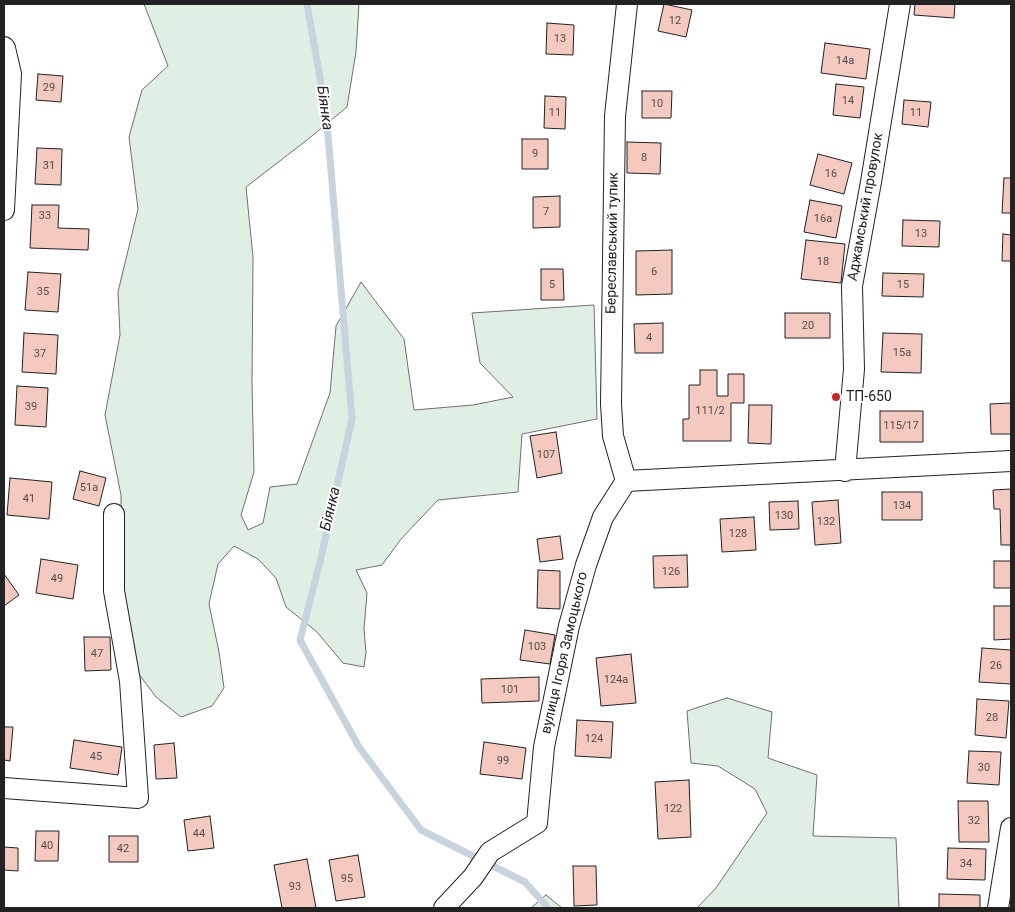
<!DOCTYPE html>
<html>
<head>
<meta charset="utf-8">
<style>
	body { margin:0 }
	#map { position:relative; width:1015px; height:912px; overflow:hidden; background:#fff; font-family:Roboto,sans-serif }
	canvas { display:block }
	.frame { position:absolute; inset:0; border:5px solid #222; pointer-events:none }
</style>
</head>
<body>
<div id="map">
<canvas width="1015" height="912"></canvas>
<div class="frame"></div>
</div>
<script>
const context = document.querySelector('canvas').getContext('2d');
context.lineJoin = 'round';
function fill(path, color) { context.fillStyle = color; context.fill(path, 'evenodd'); }
const toPath = rows => new Path2D(rows.map(r => 'M' + r).join(''));
function trace(path, color, width, dash) { context.strokeStyle = color; context.lineWidth = width; context.lineCap = dash ? 'butt' : 'round'; context.setLineDash(dash || []); context.stroke(path); }
function drawText(font, color, halo, rows, align = 'center') {
  context.font = font + ' Roboto,sans-serif'; context.lineWidth = 4; context.setLineDash([]); context.textBaseline = 'middle'; context.strokeStyle = halo; context.fillStyle = color; for (const [text, x, y, turn = 0] of rows) {
    context.save(); context.translate(x, y); context.rotate((+turn || 0) * Math.PI / 180); context.textAlign = isNaN(turn) ? turn : align; if (halo) context.strokeText(text, 0, 0); context.fillText(text, 0, 0); context.restore();
  }
}
const green = toPath([
	[144,4,359,4,356,52,347,107,307,140,246,187,253,257,252,383,254,472,241,515,248,530,263,523,270,487,297,484,330,393,336,326,361,282,404,339,414,410,473,405,513,397,480,363,472,313,594,305,597,419,522,434,518,492,438,500,401,539,382,565,356,570,367,593,364,629,366,652,364,667,343,663,317,632,286,607,276,578,258,559,234,546,218,564,209,604,219,652,224,688,212,706,181,717,156,697,135,669,121,599,121,495,105,415,120,335,118,292,138,209,129,137,142,90,168,66,144,4],
	[727,698,772,712,768,758,817,775,813,836,896,838,899,908,697,908,716,888,767,813,755,789,718,766,691,763,687,711,727,698],
	[546,895,562,908,531,908,546,895]
]);
fill(green, '#e0efe3');
trace(green, '#6f6f6f', 1);
trace(toPath([
	[307,4,326,112,352,419,321,558,300,640,359,747,421,830,525,882,548,908]
]), '#c7d3dd', 7);
const building = toPath([
	[664,4,692,10,686,37,658,31,664,4],
	[915,4,955,4,954,18,914,15,915,4],
	[547,23,574,25,573,55,546,54,547,23],
	[825,43,870,49,866,79,821,73,825,43],
	[38,74,63,76,61,102,36,100,38,74],
	[836,84,864,87,860,118,833,115,836,84],
	[642,91,672,91,671,118,642,118,642,91],
	[545,96,566,97,565,129,544,128,545,96],
	[904,100,931,102,928,127,902,124,904,100],
	[522,139,548,139,548,169,522,169,522,139],
	[627,142,661,143,660,174,627,173,627,142],
	[37,148,62,149,61,185,35,184,37,148],
	[818,154,852,163,844,194,810,185,818,154],
	[1004,178,1011,178,1011,213,1002,213,1004,178],
	[560,196,560,227,533,228,533,197,560,196],
	[810,200,842,206,836,238,804,232,810,200],
	[32,205,59,205,58,228,89,229,88,250,30,248,32,205],
	[903,220,940,221,939,247,902,246,903,220],
	[1003,234,1011,235,1011,261,1002,261,1003,234],
	[806,240,845,244,841,283,801,279,806,240],
	[672,250,672,294,636,295,636,251,672,250],
	[541,269,563,269,564,300,541,300,541,269],
	[28,272,61,274,58,312,25,310,28,272],
	[883,273,924,274,923,297,882,296,883,273],
	[785,313,830,313,830,338,785,338,785,313],
	[663,323,663,353,635,353,634,324,663,323],
	[24,333,58,335,56,374,22,372,24,333],
	[883,333,922,334,921,373,881,372,883,333],
	[700,370,717,370,717,396,728,396,728,374,744,374,744,403,731,403,731,441,683,441,683,419,689,419,689,385,700,385,700,370],
	[17,386,48,388,46,427,15,425,17,386],
	[832,393,839,393,839,400,833,400,832,393],
	[1011,403,1011,434,991,434,990,404,1011,403],
	[749,405,772,405,771,444,748,443,749,405],
	[880,411,923,411,923,442,880,442,880,411],
	[556,432,562,473,537,478,530,436,556,432],
	[80,471,106,478,99,506,73,499,80,471],
	[10,478,52,482,49,519,7,515,10,478],
	[1011,489,1011,545,1001,545,1000,509,994,509,993,490,1011,489],
	[882,492,922,492,922,520,882,520,882,492],
	[838,500,841,543,815,545,812,502,838,500],
	[798,501,799,529,770,530,769,502,798,501],
	[754,517,756,550,722,552,720,519,754,517],
	[560,536,563,559,540,562,537,539,560,536],
	[687,555,688,587,654,588,653,556,687,555],
	[41,559,78,565,73,599,36,593,41,559],
	[994,561,1011,561,1011,588,994,588,994,561],
	[538,570,560,571,560,609,537,608,538,570],
	[4,574,19,595,4,606,4,574],
	[994,606,1011,606,1011,639,994,640,994,606],
	[525,630,555,635,550,664,520,660,525,630],
	[84,637,110,637,111,670,85,671,84,637],
	[982,648,1011,650,1011,684,979,682,982,648],
	[631,654,636,703,601,706,596,658,631,654],
	[539,677,539,701,482,703,481,679,539,677],
	[977,699,1009,701,1006,738,975,735,977,699],
	[577,720,613,722,611,758,575,756,577,720],
	[4,727,13,727,10,761,4,760,4,727],
	[74,740,122,747,118,775,70,768,74,740],
	[484,742,526,748,522,779,480,774,484,742],
	[174,743,177,778,156,779,154,745,174,743],
	[969,751,1001,752,999,785,967,783,969,751],
	[689,780,691,837,658,839,655,782,689,780],
	[958,801,988,801,989,842,959,842,958,801],
	[210,816,214,848,188,851,184,820,210,816],
	[36,831,59,831,58,861,35,861,36,831],
	[109,836,138,836,138,862,109,862,109,836],
	[4,847,18,848,18,871,4,870,4,847],
	[948,848,986,849,985,880,947,879,948,848],
	[358,855,365,897,336,901,329,860,358,855],
	[307,859,316,908,282,908,274,865,307,859],
	[573,866,596,866,597,905,574,906,573,866],
	[939,894,980,895,980,908,939,908,939,894]
]);
fill(building, '#f3c9c0');
trace(building, '#222', 1);
const minor = toPath([
	[4,47,5,48,11,74,4,210],
	[845,471,854,369,852,286,871,182,900,4],
	[626,481,613,436,611,404,615,116,627,4],
	[4,788,138,798,130,681,114,591,114,514],
	[444,908,473,877,490,852,537,823,544,747,569,626,586,565,603,517,626,481,1011,461],
	[998,908,1011,828]
]);
trace(minor, '#222', 22);
trace(minor, '#fff', 20);
for (const [x, y, r, color] of [
	[836,397,5,"#c62828"]
]) { const dot = new Path2D(); dot.arc(x, y, r, 0, 2 * Math.PI); context.fillStyle = color; context.fill(dot); trace(dot, '#fff', 2); }
drawText('11px', '#564c4a', null, [
	["12",675,21],
	["13",560,39],
	["14а",845,61],
	["29",49,88],
	["14",848,101],
	["10",657,104],
	["11",555,113],
	["11",916,113],
	["9",535,154],
	["8",644,158],
	["31",49,166],
	["16",831,174],
	["7",546,212],
	["33",45,216],
	["16а",823,219],
	["13",921,234],
	["18",823,262],
	["6",654,272],
	["5",552,285],
	["15",903,285],
	["35",43,292],
	["20",808,326],
	["4",649,338],
	["15а",902,353],
	["37",40,354],
	["39",31,407],
	["111/2",710,411],
	["115/17",901,426],
	["107",546,455],
	["51а",89,488],
	["41",29,499],
	["134",902,506],
	["130",784,516],
	["132",826,522],
	["128",738,534],
	["126",671,572],
	["49",57,579],
	["103",537,647],
	["47",97,654],
	["26",996,666],
	["124а",616,680],
	["101",510,690],
	["28",992,718],
	["124",594,739],
	["45",96,757],
	["99",503,761],
	["30",984,768],
	["122",673,809],
	["32",974,821],
	["44",199,834],
	["40",47,846],
	["42",123,849],
	["34",966,864],
	["95",347,879],
	["93",295,887]
]);
drawText('14px', '#222', '#fff', [
	["Аджамський провулок",866,207,-80],
	["Береславський тупик",613,243,-89],
	["вулиця Ігоря Замоцького",565,653,-77]
]);
drawText('14px', '#222', '#fff', [
	["ТП-650",846,397]
], 'left');
drawText('italic 15px', '#222', '#fff', [
	["Біянка",324,108,82],
	["Біянка",331,509,-77]
]);
</script>
</body>
</html>
